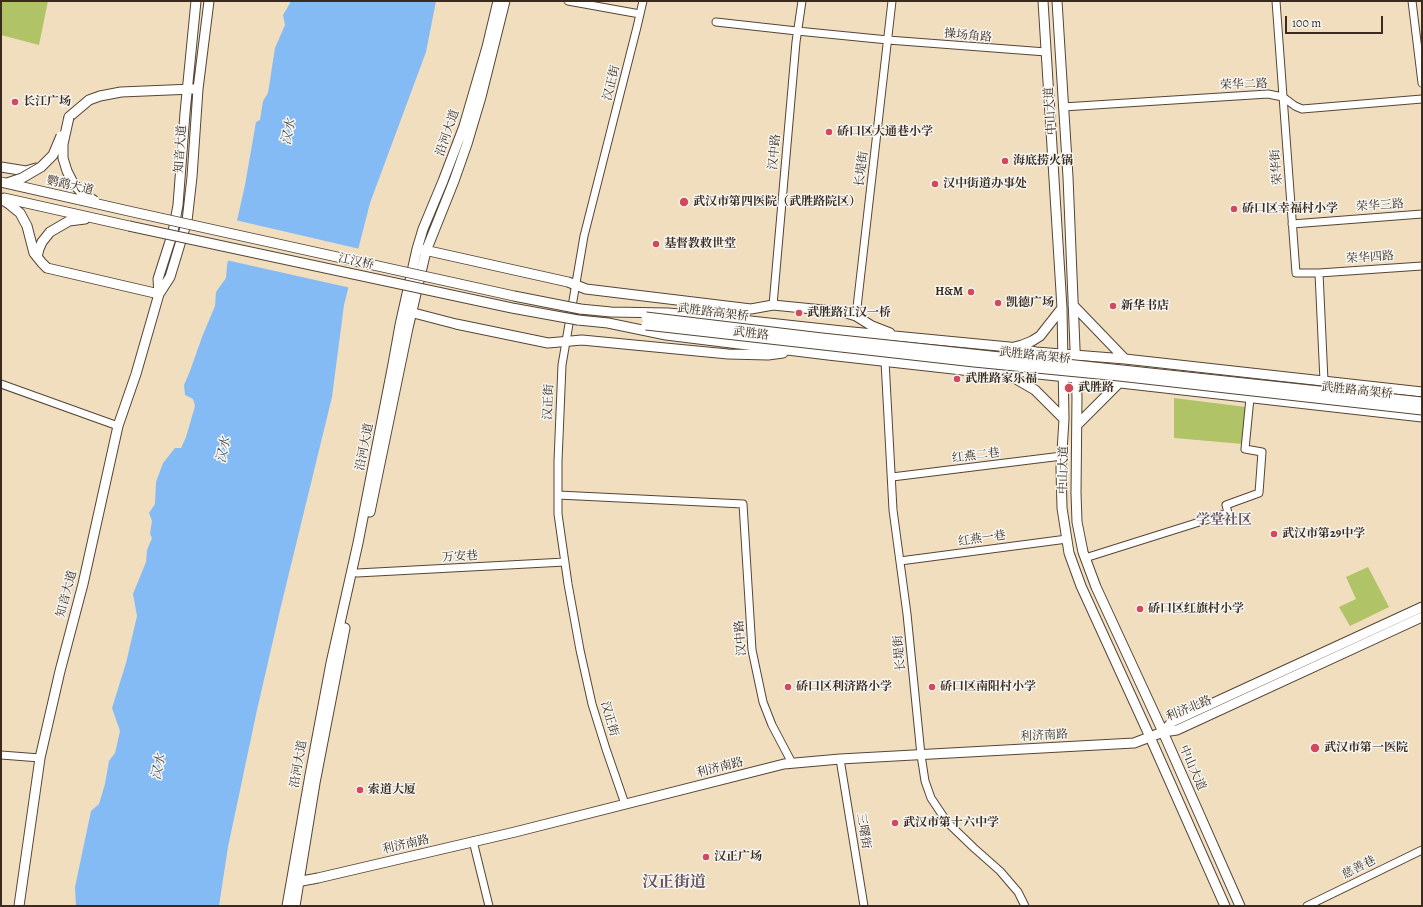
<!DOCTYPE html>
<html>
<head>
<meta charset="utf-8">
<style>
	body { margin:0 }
	#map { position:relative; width:1423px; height:907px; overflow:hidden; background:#f1debf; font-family:Alegreya,serif }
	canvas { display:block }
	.frame { position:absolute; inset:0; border:2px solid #3b2a1e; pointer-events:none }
	.scale { position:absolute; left:1285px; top:16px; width:98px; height:18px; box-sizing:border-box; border:2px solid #3b2a1e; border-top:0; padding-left:5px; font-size:12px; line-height:14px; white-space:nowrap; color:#3b2a1e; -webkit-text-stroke:3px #f6f6f2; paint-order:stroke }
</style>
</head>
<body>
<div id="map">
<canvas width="1423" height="907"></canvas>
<div class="frame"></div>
<div class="scale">100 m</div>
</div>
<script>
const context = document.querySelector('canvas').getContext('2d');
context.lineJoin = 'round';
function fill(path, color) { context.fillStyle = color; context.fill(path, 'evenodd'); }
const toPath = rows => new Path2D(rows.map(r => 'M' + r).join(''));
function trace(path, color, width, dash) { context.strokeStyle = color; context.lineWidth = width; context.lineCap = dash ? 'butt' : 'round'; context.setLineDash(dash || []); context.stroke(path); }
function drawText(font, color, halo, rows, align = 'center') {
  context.font = font + ' Alegreya,"Noto Serif SC",serif'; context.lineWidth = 3; context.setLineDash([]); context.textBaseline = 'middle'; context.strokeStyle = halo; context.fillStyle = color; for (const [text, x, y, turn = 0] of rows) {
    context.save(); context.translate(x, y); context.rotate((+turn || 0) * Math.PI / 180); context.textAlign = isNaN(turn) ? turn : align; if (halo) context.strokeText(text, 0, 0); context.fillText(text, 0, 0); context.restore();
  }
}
fill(toPath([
	[1,1,48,1,39,45,1,35],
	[1174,398,1246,407,1243,444,1174,438],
	[1368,567,1389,607,1350,626,1339,607,1356,599,1346,577]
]), '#b0c366');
fill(toPath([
	[290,1,436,1,426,52,370,203,344,305,332,397,281,606,257,710,228,847,219,906,76,906,75,887,91,811,99,804,105,784,109,761,115,753,120,731,112,708,126,663,137,616,133,594,146,562,147,550,152,538,150,534,152,521,149,513,155,504,156,482,163,463,175,448,181,448,186,437,195,406,193,399,185,395,184,385,190,371,202,337,215,306,216,292,226,278,227,265,245,185,256,122,260,120,263,101,268,93,275,48,285,25,283,15,290,3]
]), '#85bbf4');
fill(toPath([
	[235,220,360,249,351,288,226,260]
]), '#f1debf');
const minor = toPath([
	[568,1,640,14],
	[1276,1,1296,273,1319,273,1324,381],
	[1412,1,1422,83],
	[716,22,797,31,888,40,1046,52],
	[1063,107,1268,94,1283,97,1295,106,1302,109,1422,99],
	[1292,224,1422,214],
	[1319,273,1422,266],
	[773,305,796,42,802,1],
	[856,316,892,1],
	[885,361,893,510,907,614,921,755,925,781,931,798,947,822,974,848,1000,871,1018,892,1025,906],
	[1,384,118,426],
	[892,477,1062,456],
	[558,495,743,504,752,650,763,702,772,725,792,763],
	[1085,558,1228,513,1226,505,1259,493,1262,452,1245,449,1250,398],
	[900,561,1067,539],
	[357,573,565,562],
	[1,755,40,758],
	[840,759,864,906],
	[625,804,606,749,592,704,580,650,568,584,558,514,558,461,562,365,584,236,637,27,643,1],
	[473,841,489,906],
	[1307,906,1422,850]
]);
const major = toPath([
	[1043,1,1062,308,1064,419,1061,468,1062,508,1069,553,1081,586,1150,737,1225,906],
	[1057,1,1068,177,1077,397,1076,493,1077,522,1083,552,1096,587,1163,732,1240,906],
	[69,117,89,100,100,96,121,92,193,89],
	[1,167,26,171,36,168],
	[4,198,129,226],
	[1,199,9,204,20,213,27,226,34,253,42,263,47,268,159,294],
	[420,249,568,282,586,289,751,309,773,305,843,312,856,316,872,326,890,333],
	[37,257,39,249,42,242,50,232,69,221,85,219],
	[159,294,158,279,173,232,178,205,185,113,196,1],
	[1073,305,1125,359],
	[580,309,611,312,668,313,723,318,842,331,1009,347,1036,352,1125,359,1422,392],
	[406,311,456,324,548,343,582,340,728,354,768,355,783,353],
	[578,320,608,323,666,335,828,355,998,374,1019,372,1076,378,1422,417],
	[1014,347,1022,345,1032,341,1040,336,1062,308],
	[1005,376,1016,379,1035,390,1064,419],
	[1077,425,1119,383],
	[370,512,408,328,426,251,454,181,467,144,481,97,505,1],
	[1163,732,1172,722,1422,607],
	[291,883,318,878,515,832,784,764,840,759,1134,743,1163,732,1177,730,1422,617],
	[19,906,40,758,60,671,83,584,118,426,136,374,159,294,170,277,187,221,192,177,198,89,209,1],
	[287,906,310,775,331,663,358,543,393,364,400,325,417,249,423,229,443,181,464,126,487,47,498,1],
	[295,906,315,783,345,628]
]);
trace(minor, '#564536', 9);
trace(major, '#564536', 11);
trace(minor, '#fff', 7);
trace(major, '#fff', 9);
const majorBridge = toPath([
	[69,117,63,144,63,158,67,171,73,183,82,193,95,201],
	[1,182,133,212,514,296,580,309],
	[7,183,22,178,41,167,53,155,61,136],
	[129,226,512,308,578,320],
	[646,317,822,338,1422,402],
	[646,325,974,362,1119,376,1422,410]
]);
trace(majorBridge, '#564536', 11, []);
trace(majorBridge, '#fff', 9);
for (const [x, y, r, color] of [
	[15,102,4,"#d1495b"],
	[829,132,4,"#d1495b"],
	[1005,161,4,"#d1495b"],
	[935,184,4,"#d1495b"],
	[684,202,5,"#d1495b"],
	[1234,209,4,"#d1495b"],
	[656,244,4,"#d1495b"],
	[971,292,4,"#d1495b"],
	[998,303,4,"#d1495b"],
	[1113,306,4,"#d1495b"],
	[799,313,4,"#d1495b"],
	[957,379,4,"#d1495b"],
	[1069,388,5,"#d1495b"],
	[1274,534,4,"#d1495b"],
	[1140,609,4,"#d1495b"],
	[788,687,4,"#d1495b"],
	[932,687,4,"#d1495b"],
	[1315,748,5,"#d1495b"],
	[360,790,4,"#d1495b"],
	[895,823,4,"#d1495b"],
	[706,857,4,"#d1495b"]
]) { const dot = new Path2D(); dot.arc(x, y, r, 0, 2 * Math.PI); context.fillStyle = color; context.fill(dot); trace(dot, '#f6f6f2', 1.5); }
drawText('12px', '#3b2a1e', '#f6f6f2', [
	["操场角路",968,36,5],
	["汉正街",612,83,-76],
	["荣华二路",1244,85,-2],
	["中山大道",1051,111,-94],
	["沿河大道",448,133,-71],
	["知音大道",181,149,-86],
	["汉中路",775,152,-85],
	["荣华街",1277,167,-95],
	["长堤街",862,169,-83],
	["鹦鹉大道",70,186,13],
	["荣华三路",1380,206,-4],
	["荣华四路",1370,258,-4],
	["江汉桥",356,262,12],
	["武胜路高架桥",713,313,7],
	["武胜路",751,334,7],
	["武胜路高架桥",1035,356,6],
	["武胜路高架桥",1357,391,6],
	["汉正街",549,402,-88],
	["沿河大道",365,447,-79],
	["红燕二巷",976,456,-7],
	["中山大道",1064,470,-89],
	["红燕一巷",982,539,-8],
	["万安巷",460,557,-3],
	["知音大道",67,594,-75],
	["汉中路",741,638,-95],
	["长堤街",900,653,-95],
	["利济北路",1189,709,-22],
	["汉正街",609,719,74],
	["利济南路",1044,736,-3],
	["沿河大道",299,764,-80],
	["利济南路",720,768,-14],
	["中山大道",1192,768,66],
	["三曙街",863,831,81],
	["利济南路",406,845,-13],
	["慈善巷",1359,868,-27]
]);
drawText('bold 12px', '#3b2a1e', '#f6f6f2', [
	["长江广场",23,102],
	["硚口区大通巷小学",837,132],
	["海底捞火锅",1013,161],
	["汉中街道办事处",943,184],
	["武汉市第四医院（武胜路院区）",693,202],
	["硚口区幸福村小学",1242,209],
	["基督教救世堂",664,244],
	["H&M",963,292,"right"],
	["凯德广场",1006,303],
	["新华书店",1121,306],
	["武胜路江汉一桥",807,313],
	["武胜路家乐福",965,379],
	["武胜路",1078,388],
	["武汉市第29中学",1282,534],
	["硚口区红旗村小学",1148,609],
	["硚口区利济路小学",796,687],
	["硚口区南阳村小学",940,687],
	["武汉市第一医院",1324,748],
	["索道大厦",368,790],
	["武汉市第十六中学",903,823],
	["汉正广场",714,857]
], 'left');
drawText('italic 13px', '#51565e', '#f6f6f2', [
	["汉水",289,132,-78],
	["汉水",224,450,-78],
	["汉水",159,767,-78]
]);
drawText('bold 14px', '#68525f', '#f6f6f2', [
	["学堂社区",1224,521]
]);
drawText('bold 16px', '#68525f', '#f6f6f2', [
	["汉正街道",674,883]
]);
</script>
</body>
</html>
